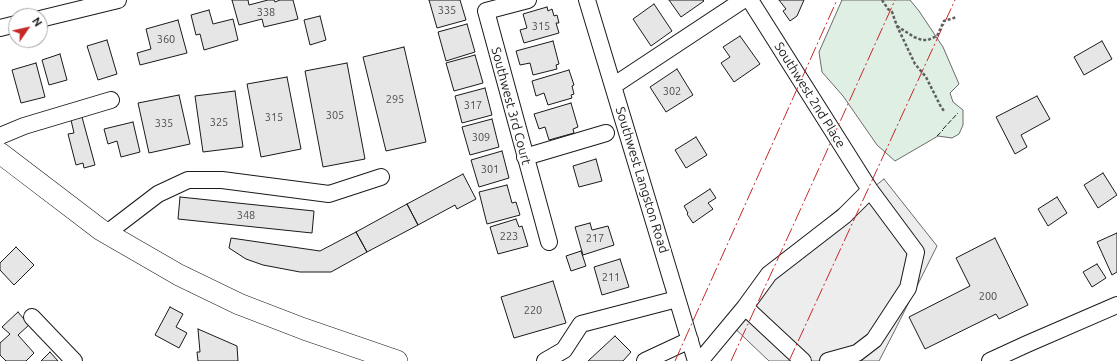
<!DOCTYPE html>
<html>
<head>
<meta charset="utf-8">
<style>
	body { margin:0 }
	#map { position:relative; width:1117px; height:361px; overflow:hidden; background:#fff; font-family:Ubuntu,sans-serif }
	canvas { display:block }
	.north { position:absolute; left:8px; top:8px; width:40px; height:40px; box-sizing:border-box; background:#fff; border:1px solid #a3a3a3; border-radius:50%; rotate:56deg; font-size:11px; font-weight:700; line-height:16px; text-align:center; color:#1a1a1a }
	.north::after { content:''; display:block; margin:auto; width:14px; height:18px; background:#c62828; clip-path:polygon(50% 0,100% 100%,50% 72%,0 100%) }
</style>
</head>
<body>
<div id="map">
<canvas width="1117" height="361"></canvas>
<div class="north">N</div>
</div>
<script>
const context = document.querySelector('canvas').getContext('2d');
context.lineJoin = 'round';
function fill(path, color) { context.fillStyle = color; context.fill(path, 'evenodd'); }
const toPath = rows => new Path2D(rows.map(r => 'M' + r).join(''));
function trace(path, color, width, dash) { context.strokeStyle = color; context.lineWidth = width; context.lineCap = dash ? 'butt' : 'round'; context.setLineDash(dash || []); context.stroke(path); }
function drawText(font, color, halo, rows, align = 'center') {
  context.font = font + ' Ubuntu,sans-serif'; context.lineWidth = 3; context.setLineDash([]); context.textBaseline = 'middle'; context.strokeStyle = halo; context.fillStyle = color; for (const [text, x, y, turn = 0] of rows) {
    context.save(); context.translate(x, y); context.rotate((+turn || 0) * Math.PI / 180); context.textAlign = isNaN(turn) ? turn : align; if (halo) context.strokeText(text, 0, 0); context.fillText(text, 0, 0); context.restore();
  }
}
const green = toPath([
	[842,0,910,0,919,11,943,47,959,84,950,93,953,102,963,110,963,125,959,134,952,138,938,136,895,161,877,145,843,96,822,72,819,52,842,0]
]);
fill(green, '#e0efe3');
trace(green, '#6a6a6a', 1);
const parking = toPath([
	[884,179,937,246,895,330,879,361,769,361,727,321,770,266,858,193,870,190,884,179]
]);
fill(parking, '#ededed');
trace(parking, '#6a6a6a', 1);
const building = toPath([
	[232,0,248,0,249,5,268,0,274,0,275,2,280,0,293,0,298,19,264,27,262,19,239,25,232,0],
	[429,0,460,0,466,20,437,28,429,0],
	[669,0,703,0,704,1,681,17,669,0],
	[779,0,804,0,797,16,790,21,783,11,786,9,779,0],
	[654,4,672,31,651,46,633,19,654,4],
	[547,7,548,11,552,9,554,16,557,15,559,23,556,23,559,33,524,43,520,30,527,28,523,14,547,7],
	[209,10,213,24,233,19,238,40,204,50,200,34,196,35,191,15,209,10],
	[320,16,326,40,310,45,304,20,320,16],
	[178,20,187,53,140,65,137,53,151,49,146,29,178,20],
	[467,24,475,52,446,61,438,32,467,24],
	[740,36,760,64,734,82,721,63,730,57,723,47,740,36],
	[107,40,117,74,98,80,87,46,107,40],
	[553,41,559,64,556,65,557,69,533,75,530,63,520,65,516,51,553,41],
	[1102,41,1112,59,1084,75,1074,57,1102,41],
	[404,47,426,142,386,151,363,57,404,47],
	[60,54,67,80,49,85,42,60,60,54],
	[475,55,483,83,454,91,446,63,475,55],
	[36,63,45,97,21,103,12,70,36,63],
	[347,63,365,159,323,167,305,71,347,63],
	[677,69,693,95,666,112,650,87,677,69],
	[569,70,574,85,572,86,574,94,571,95,572,98,548,105,544,93,536,96,532,81,569,70],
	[287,77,301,149,261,157,247,84,287,77],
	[485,88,492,115,462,123,455,96,485,88],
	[235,91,243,147,203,152,195,96,235,91],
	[179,95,190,144,149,153,138,103,179,95],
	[1037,96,1050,119,1021,135,1027,147,1015,154,996,117,1037,96],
	[571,103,578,127,573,129,574,133,549,140,545,127,539,129,534,114,571,103],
	[82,117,95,165,84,168,83,163,76,165,68,134,74,133,71,120,82,117],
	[492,119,499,147,470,155,462,127,492,119],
	[133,122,140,152,121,157,117,141,108,144,104,129,133,122],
	[696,137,707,155,686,168,675,150,696,137],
	[502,151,509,178,479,187,471,160,502,151],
	[596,159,602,181,579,187,573,166,596,159],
	[1103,173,1117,195,1098,208,1084,185,1103,173],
	[463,174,476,199,457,209,455,205,418,225,407,204,463,174],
	[507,185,512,203,516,202,520,215,487,224,479,192,507,185],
	[710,189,716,198,708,203,713,209,693,223,687,214,688,213,684,206,710,189],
	[180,197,314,211,312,233,178,219,180,197],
	[1057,197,1067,213,1048,226,1038,209,1057,197],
	[407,204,418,225,367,252,356,232,407,204],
	[516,219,519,227,522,226,528,246,498,254,490,227,516,219],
	[590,223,592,230,608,226,614,245,583,255,575,227,590,223],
	[356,232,367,252,331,272,300,272,263,265,246,259,229,248,231,238,320,251,356,232],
	[1117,233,1117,272,1112,275,1097,242,1117,233],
	[995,238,1028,305,999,319,996,314,925,349,909,317,970,286,956,258,995,238],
	[16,247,34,265,14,285,0,270,0,263,16,247],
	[581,251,586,266,571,271,566,256,581,251],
	[620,259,629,287,602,295,594,267,620,259],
	[1097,264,1106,278,1092,287,1083,272,1097,264],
	[553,281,566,323,514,338,501,297,553,281],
	[170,307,183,314,176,327,187,333,179,348,155,335,170,307],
	[18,312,29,325,18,335,34,353,26,361,6,361,0,355,0,343,10,334,2,327,18,312],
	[198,329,237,346,238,361,198,361,197,352,200,352,198,329],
	[615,336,631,352,623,361,588,361,615,336],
	[50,352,58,361,41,361,50,352]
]);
fill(building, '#e6e6e6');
trace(building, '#1a1a1a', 1);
const minor = toPath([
	[528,0,486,11,549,242],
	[587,0,696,361],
	[750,0,870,190,916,252,908,288,874,340,857,353,828,361],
	[40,19,118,0],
	[0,28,16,24],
	[613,86,743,0],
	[0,136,24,126,111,100],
	[525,157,606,133],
	[107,233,158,194,188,180,222,180,329,194,381,177],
	[745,307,803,361],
	[32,317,74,361],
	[545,361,564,350,581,324,677,299],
	[645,361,690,340],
	[700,361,745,307,769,274,844,216,870,190],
	[990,361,1027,344,1117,305]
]);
const major = toPath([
	[0,153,101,230,179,275,239,304,304,329,397,361]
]);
trace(minor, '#1a1a1a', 18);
trace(major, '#1a1a1a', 22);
trace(toPath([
	[882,0,888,9,892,12,897,26,915,64,926,77,941,107,944,111],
	[897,26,914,37,922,40,928,40,937,36,944,21,957,17]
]), '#5f5f5f', 2.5, [3, 2]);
trace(minor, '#fff', 16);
trace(major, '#fff', 21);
trace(toPath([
	[943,129,958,113],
	[937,136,943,130]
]), '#1a1a1a', 1, [5, 2]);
trace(toPath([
	[675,361,837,0],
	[731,361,797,217,895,0],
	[789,361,955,0]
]), '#c62828', 1, [14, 3, 2, 3]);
drawText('11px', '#4d4d4d', null, [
	["335",447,10],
	["338",266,12],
	["315",541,26],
	["360",166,39],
	["302",672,91],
	["295",395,99],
	["317",473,105],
	["305",335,115],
	["315",274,117],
	["325",219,122],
	["335",164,123],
	["309",481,137],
	["301",490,169],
	["348",246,215],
	["223",509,236],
	["217",595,238],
	["211",611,277],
	["200",988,296],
	["220",533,310]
]);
drawText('13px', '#1a1a1a', '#fff', [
	["Southwest 2nd Place",810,95,58],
	["Southwest 3rd Court",511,106,75],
	["Southwest Langston Road",642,180,73]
]);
</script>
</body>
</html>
